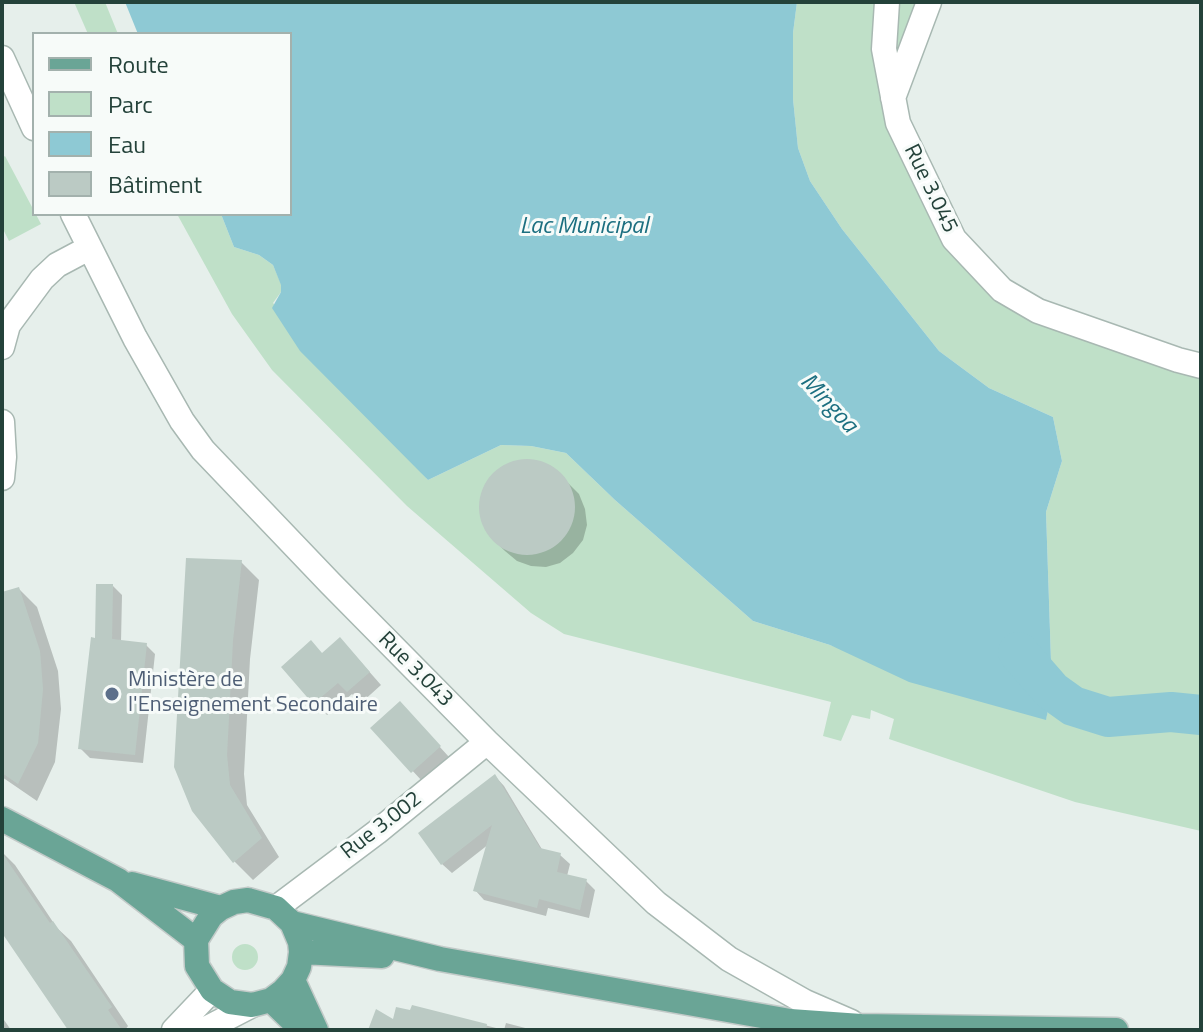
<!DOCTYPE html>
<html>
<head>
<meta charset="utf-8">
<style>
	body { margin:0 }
	#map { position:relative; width:1203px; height:1032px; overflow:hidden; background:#e6efeb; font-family:"Titillium Web",sans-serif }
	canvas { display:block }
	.frame { position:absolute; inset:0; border:4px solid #24423a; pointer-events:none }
	.legend { position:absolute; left:32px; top:32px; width:260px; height:184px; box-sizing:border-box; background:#f7fbf9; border:2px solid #a3b1ad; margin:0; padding:10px 14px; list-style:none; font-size:24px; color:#24423a }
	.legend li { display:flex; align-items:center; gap:16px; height:40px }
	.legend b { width:40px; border:2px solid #a3b1ad }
</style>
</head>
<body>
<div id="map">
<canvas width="1203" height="1032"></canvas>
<div class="frame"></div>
<ul class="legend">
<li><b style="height:10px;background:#6aa596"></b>Route</li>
<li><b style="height:22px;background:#bfe0c8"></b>Parc</li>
<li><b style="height:22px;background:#8ec9d4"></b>Eau</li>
<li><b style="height:22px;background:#bbcac4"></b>Bâtiment</li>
</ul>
</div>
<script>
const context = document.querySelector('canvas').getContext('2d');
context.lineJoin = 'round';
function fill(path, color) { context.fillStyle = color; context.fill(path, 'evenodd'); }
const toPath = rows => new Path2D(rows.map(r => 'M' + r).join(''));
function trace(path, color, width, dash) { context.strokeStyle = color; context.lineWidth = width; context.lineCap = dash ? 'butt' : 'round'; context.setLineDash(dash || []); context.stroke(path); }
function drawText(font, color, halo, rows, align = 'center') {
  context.font = font + ' "Titillium Web",sans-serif'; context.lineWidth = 6; context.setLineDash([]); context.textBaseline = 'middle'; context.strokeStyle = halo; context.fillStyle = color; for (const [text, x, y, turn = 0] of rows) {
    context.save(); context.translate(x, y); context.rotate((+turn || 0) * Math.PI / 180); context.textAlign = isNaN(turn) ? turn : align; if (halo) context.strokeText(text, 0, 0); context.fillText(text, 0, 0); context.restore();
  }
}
fill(toPath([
	[74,2,105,2,118,34,88,34],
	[797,2,920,2,914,19,901,131,1001,296,1201,364,1201,831,1075,802,889,739,894,719,871,710,870,719,852,715,841,741,823,736,831,702,564,634,531,613,407,506,272,370,232,314,177,214,221,214,234,247,259,255,273,265,281,284,281,292,273,303,428,480,501,445,531,446,566,453,615,500,753,621,830,645,989,703,1046,719,1052,691,1046,512,1062,461,1053,417,989,388,939,351,842,229,810,181,798,148,793,99,793,33],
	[5,156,41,224,9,241,2,227,2,158],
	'232 957a13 13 0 1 1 26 0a13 13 0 1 1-26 0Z'
]), '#bfe0c8');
fill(toPath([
	[125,2,797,2,793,33,793,99,798,148,810,181,842,229,939,351,989,388,1053,417,1062,461,1046,512,1052,691,1046,720,909,682,830,645,753,621,615,500,566,453,531,446,501,445,428,480,300,351,272,308,281,292,281,285,273,265,259,255,234,247,221,214,290,214,290,34,138,34]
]), '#8ec9d4');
fill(toPath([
	[525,461,540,463,554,469,579,494,585,509,587,525,583,540,573,553,560,563,546,567,531,566,517,561,505,551,492,538,484,525,480,511,482,496,488,482,498,471,511,464],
	[241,562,259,580,250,659,244,774,247,805,279,857,253,880,235,862,194,810],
	[113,586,122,595,121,642,146,645,155,654,143,763,90,758,80,748,97,640],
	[19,589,37,607,58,671,61,709,55,762,37,801,2,777,2,595],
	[352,652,381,685,361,703,352,694,327,715,315,702,323,655],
	[409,713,449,757,422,781,373,728],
	[495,776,504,786,543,851,560,855,570,864,567,876,586,881,595,890,589,918,548,908,546,916,484,900,475,890,489,844,452,873,442,864],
	[2,852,15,865,57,928,71,941,128,1026,125,1030,70,1030,2,930],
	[413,1007,504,1030,506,1023,533,1030,372,1030,394,1023,412,1012],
	[2,1017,11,1030,2,1030]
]), '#0003');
trace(toPath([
	[1018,652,1052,691,1073,706,1108,717,1171,712,1201,715]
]), '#8ec9d4', 40);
fill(toPath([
	'479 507a48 48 0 1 1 96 0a48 48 0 1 1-96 0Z',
	[186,558,242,560,233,640,227,755,230,785,262,838,233,863,192,811,174,767],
	[96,584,113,584,112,639,147,643,135,755,78,749,91,637,95,638],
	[19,587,40,651,43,689,38,743,18,784,2,773,2,592],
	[340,637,370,672,347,692,338,683,313,704,281,667,311,640,322,653],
	[400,701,441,746,411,773,370,728],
	[495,774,540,848,561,853,557,872,587,879,580,910,539,899,537,908,473,891,492,825,441,865,418,833],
	[2,853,50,923,53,921,112,1007,108,1010,122,1030,68,1030,2,933],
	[412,1005,487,1024,486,1030,368,1030,376,1009,393,1019,396,1007,410,1010]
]), '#bbcac4');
const minor = toPath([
	[887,2,884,49,898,123,954,239,1002,290,1038,311,1178,360,1201,366],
	[2,58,34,128],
	[893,98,929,2],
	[73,214,135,338,182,421,203,450,330,583,487,742,656,903,729,959,805,1002,851,1022],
	[2,347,8,325,42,279,57,265,89,248],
	[2,422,4,457,2,478],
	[276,908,377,832,487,742],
	[174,1030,212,990],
	[204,1030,252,1005]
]);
const major = toPath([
	[2,819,118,880,196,940],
	[132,884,221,908],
	[248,900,276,908,292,923,300,942,301,952,299,967,293,980,283,991,271,1000,252,1005,230,1002,212,990,197,966,196,940,211,916,221,908,234,902,248,900],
	[292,923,440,959,790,1021,861,1026,1116,1030],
	[301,952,382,956],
	[293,980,316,1030],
	[271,1000,302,1030]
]);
trace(minor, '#a8b8b2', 27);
trace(major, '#c2cac8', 27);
trace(minor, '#fff', 24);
trace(major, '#6aa596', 24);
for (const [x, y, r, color] of [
	[112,694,8,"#5c6f8a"]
]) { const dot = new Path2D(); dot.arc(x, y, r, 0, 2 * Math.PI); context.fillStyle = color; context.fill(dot); trace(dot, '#f7fbf9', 3); }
drawText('22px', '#24423a', '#f7fbf9', [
	["Rue 3.045",930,189,64],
	["Rue 3.043",415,670,45],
	["Rue 3.002",382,826,-38]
]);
drawText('22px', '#4e5e75', '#f7fbf9', [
	["Ministère de",128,681],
	["l'Enseignement Secondaire",128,706]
], 'left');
drawText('italic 24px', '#1c6f80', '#f7fbf9', [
	["Lac Municipal",584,227],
	["Mingoa",828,404,47]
]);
</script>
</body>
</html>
